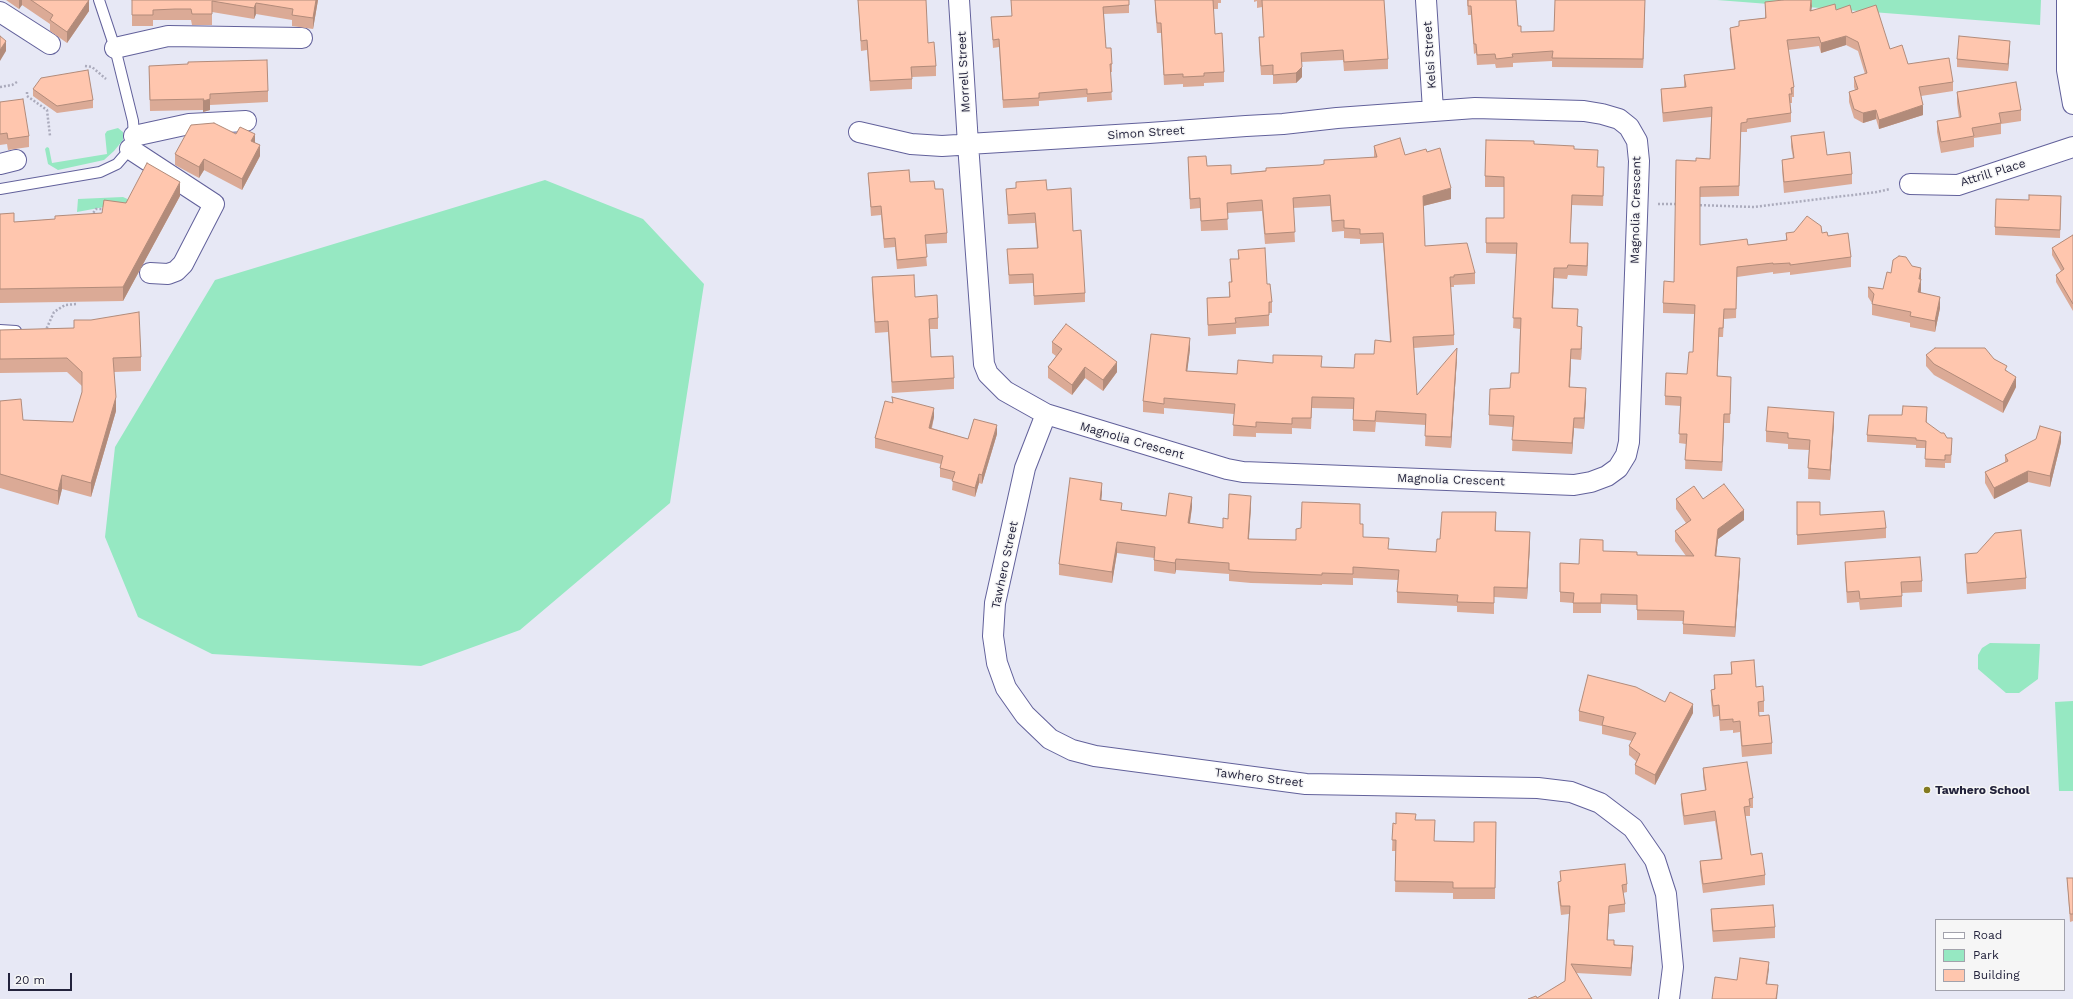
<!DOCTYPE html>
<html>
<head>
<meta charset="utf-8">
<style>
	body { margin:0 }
	#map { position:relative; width:2073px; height:999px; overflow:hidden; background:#e7e8f5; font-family:"Work Sans",sans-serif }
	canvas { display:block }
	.legend { position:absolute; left:1935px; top:919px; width:130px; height:72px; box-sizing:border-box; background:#f6f6f6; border:1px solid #a2a2ac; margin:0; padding:5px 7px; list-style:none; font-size:12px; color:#23233c }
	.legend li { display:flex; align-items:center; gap:8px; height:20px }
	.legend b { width:20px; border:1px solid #a2a2ac }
	.scale { position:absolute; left:8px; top:973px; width:64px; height:18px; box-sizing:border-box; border:2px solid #23233c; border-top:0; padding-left:5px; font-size:12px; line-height:14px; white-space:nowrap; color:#23233c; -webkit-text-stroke:3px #f6f6f6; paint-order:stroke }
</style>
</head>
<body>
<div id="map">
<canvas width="2073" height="999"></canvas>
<ul class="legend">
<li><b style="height:5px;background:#fff"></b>Road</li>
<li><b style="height:11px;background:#96e8c2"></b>Park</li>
<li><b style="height:11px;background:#ffc6ae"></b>Building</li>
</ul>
<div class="scale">20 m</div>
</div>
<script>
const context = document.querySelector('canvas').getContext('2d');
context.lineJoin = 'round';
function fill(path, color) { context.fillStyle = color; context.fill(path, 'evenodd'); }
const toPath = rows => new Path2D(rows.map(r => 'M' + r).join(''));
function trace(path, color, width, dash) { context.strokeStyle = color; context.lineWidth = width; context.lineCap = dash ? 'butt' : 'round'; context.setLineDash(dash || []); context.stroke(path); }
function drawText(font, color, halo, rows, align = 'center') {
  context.font = font + ' "Work Sans",sans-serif'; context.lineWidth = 3; context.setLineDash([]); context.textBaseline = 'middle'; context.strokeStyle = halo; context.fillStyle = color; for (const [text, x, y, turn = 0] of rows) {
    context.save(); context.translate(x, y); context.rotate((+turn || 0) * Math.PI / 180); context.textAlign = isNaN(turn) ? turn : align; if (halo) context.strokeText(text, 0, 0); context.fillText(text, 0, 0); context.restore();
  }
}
fill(toPath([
	[1717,0,2041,0,2040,25],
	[118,128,123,132,123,140,114,151,104,160,58,170,48,164,45,149,47,147,49,148,52,163,107,154,105,134,107,131],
	[545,180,643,219,704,284,670,503,520,630,421,666,212,654,138,617,105,537,115,447,215,280],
	[123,197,134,202,100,228,104,207,77,212,78,199],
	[1990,643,2040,644,2038,679,2019,693,2006,693,1978,669,1978,655,1982,648],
	[2073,701,2073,791,2059,791,2055,702]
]), '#96e8c2');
const service = toPath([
	[0,189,100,172,117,164,130,149,134,136,133,121,115,48,99,0],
	[0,330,16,331]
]);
const minor = toPath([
	[1426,0,1433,110],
	[2067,0,2067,70,2073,104],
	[0,12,50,44],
	[115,48,168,36,302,38],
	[859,132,911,144,942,146,958,145,968,144,1149,133,1246,126,1283,124,1337,118,1475,108,1584,111,1602,114,1619,119,1629,127,1637,141,1639,161,1629,442,1626,455,1618,468,1607,476,1591,482,1574,485,1243,472,1227,469,1046,414,1005,391,988,374,984,364,968,144,959,0],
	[134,136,189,124,246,121],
	[130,149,214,204,183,264,176,271,168,274,150,273],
	[0,164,16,160],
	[1910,184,1958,185,2073,147],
	[1046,414,1025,468,995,603,993,636,997,663,1006,688,1025,715,1050,739,1072,750,1095,756,1306,784,1538,788,1571,792,1600,803,1633,828,1655,860,1666,894,1673,967,1669,999]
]);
trace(service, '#62619b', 12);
trace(minor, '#62619b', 22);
trace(toPath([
	[85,66,92,67,106,79],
	[0,87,12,85,17,82],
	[27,92,27,96,47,110,50,136],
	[1658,204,1677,204],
	[1696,205,1754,207,1877,192,1890,189],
	[91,216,96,209,105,209],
	[45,332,54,312,65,305,77,304]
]), '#ababbc', 2.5, [2, 2]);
trace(service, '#fff', 10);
trace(minor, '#fff', 20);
fill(toPath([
	[6,0,88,0,89,11,67,43,50,31,50,24,22,5,19,9],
	[132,0,318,0,313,29,292,26,292,20,256,14,254,19,212,12,212,25,192,25,191,20,153,20,153,26,132,26],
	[858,0,928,43,936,66,936,76,912,77,912,89,870,91,867,50,861,51],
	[1011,0,1129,0,1129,13,1104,14,1106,48,1112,64,1112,72,1110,72,1112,100,1087,102,1087,97,1039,101,1039,106,1003,108,999,47,993,48,991,17,1012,16],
	[1155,0,1221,0,1221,3,1218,3,1218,9,1213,9,1215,34,1224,72,1224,82,1204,83,1204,86,1183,87,1183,84,1164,85,1161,33,1157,33,1155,10],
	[1254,0,1384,0,1388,59,1388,69,1344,71,1343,60,1301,62,1302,77,1296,83,1273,84,1273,75,1261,75,1259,47,1259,37,1264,37,1262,7,1257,8,1257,1,1254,2],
	[1467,0,1516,0,1518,26,1521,32,1554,31,1645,7,1643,68,1552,67,1552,61,1513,63,1513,67,1496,68,1495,64,1477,65,1476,53,1474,54,1471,15,1468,15],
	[1812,0,1811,10,1836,10,1852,13,1890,49,1908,64,1953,82,1953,91,1921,96,1923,115,1879,129,1876,119,1863,123,1854,118,1849,102,1849,92,1855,90,1854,87,1854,77,1865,74,1858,51,1846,45,1821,53,1819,46,1788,50,1794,87,1794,97,1792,97,1792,103,1790,103,1791,113,1791,122,1747,129,1747,132,1741,132,1739,196,1700,197,1700,245,1748,245,1786,240,1786,233,1822,233,1828,236,1851,257,1851,267,1790,275,1790,272,1773,274,1773,272,1737,277,1736,318,1724,319,1723,337,1719,337,1717,376,1731,386,1730,423,1724,423,1722,471,1685,469,1686,444,1679,443,1681,406,1665,405,1665,396,1687,374,1693,352,1694,314,1663,313,1663,303,1674,282,1696,161,1710,159,1711,117,1663,122,1661,98,1661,89,1684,87,1684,75,1734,69,1730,37,1730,28,1739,26,1739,21,1765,18,1765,2],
	[2010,49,2008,71,1957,67,1957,59],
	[149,66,268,91,268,102,210,105,210,110,203,112,203,110,150,111],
	[33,89,93,100,93,108,57,113,33,96],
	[1957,92,2021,110,2021,121,2001,124,2001,134,1974,138,1974,147,1941,153,1937,132,1937,121,1959,118,1957,103],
	[0,102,29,136,29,147,8,150,7,144,0,145],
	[236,134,255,143,260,156,242,190,204,170,199,178,175,165,175,154],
	[1791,136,1827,155,1852,174,1852,184,1784,193,1782,170,1782,160,1793,158,1791,147],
	[1374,146,1405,155,1427,152,1451,199,1423,206,1425,246,1475,273,1475,284,1454,285,1454,287,1450,287,1454,335,1454,345,1414,348,1417,395,1457,358,1451,448,1425,446,1426,425,1376,422,1375,432,1353,431,1353,409,1312,408,1311,429,1292,428,1292,434,1256,433,1256,437,1233,436,1234,414,1164,408,1164,414,1143,412,1143,401,1190,349,1187,371,1237,374,1322,367,1354,368,1374,354,1390,341,1383,243,1360,244,1360,239,1344,238,1344,231,1332,232,1330,206,1293,208,1295,242,1265,244,1262,211,1227,213,1228,230,1201,231,1200,208,1190,209,1188,157,1207,166,1231,174,1320,165,1374,157],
	[1574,149,1597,167,1604,178,1603,206,1572,205,1570,243,1588,254,1587,276,1568,275,1567,279,1554,278,1553,308,1578,320,1577,326,1582,337,1581,360,1571,359,1570,387,1586,399,1584,429,1574,428,1572,454,1512,451,1513,427,1489,425,1489,415,1510,388,1519,373,1520,329,1513,328,1517,254,1486,253,1486,218,1504,218,1504,187,1485,187,1485,176],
	[868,173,910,182,935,189,947,233,947,243,925,244,927,266,897,269,895,247,884,248,881,215,871,216],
	[1016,182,1047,190,1073,231,1085,293,1085,302,1034,305,1033,283,1009,284,1007,249,1037,248,1035,223,1008,224,1006,189,1016,188],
	[180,196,123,301,0,303,0,214,14,222,55,219,102,213,126,203],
	[2029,200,2061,203,2060,238,1995,235,1995,227],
	[2073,235,2073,311,2056,282,2056,275,2061,271,2052,255,2052,248],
	[1238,250,1267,284,1272,302,1272,313,1269,313,1269,326,1236,328,1236,334,1208,336,1207,298,1229,297,1229,282,1231,282,1230,259,1238,259],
	[872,277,915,297,938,318,938,329,930,329,931,357,954,378,954,389,892,393,888,332,875,333,872,288],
	[1921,279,1921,293,1940,308,1935,332,1910,327,1910,323,1872,315,1872,303,1868,297,1868,287,1883,289],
	[74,320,141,357,141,371,114,372,116,411,91,497,62,489,58,505,0,488,0,401,23,420,73,422,82,392,82,386,67,372,0,373,0,330,74,328],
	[1052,342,1117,372,1103,391,1085,378,1072,395,1048,378,1048,367,1056,356,1052,353],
	[1926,355,1994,359,2007,371,2016,387,2003,413,1934,375,1926,366],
	[1927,414,1927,423,1952,445,1951,463,1945,463,1945,468,1925,467,1926,448,1916,448,1916,445,1867,442,1867,435,1902,415],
	[934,417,932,428,968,439,997,434,982,484,979,483,975,497,952,490,953,480,940,477,940,468,941,464,875,448,875,438],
	[1834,423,1830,480,1808,479,1809,450,1788,449,1788,444,1766,442,1766,431],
	[2061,442,2050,487,2028,482,1994,499,1985,483,1985,472,2005,462,2005,455],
	[1102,493,1101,500,1122,510,1166,516,1192,507,1190,523,1223,528,1228,519,1251,506,1249,539,1296,540,1301,528,1360,515,1360,524,1363,537,1389,550,1436,552,1440,539,1496,522,1496,531,1530,543,1527,599,1494,597,1494,614,1457,612,1457,606,1397,603,1397,592,1398,580,1353,578,1353,585,1322,584,1322,585,1251,583,1229,581,1229,574,1176,570,1175,574,1154,571,1154,558,1117,553,1112,583,1059,575,1059,564],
	[1676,499,1703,499,1744,520,1718,539,1716,556,1740,568,1735,637,1683,634,1683,621,1637,620,1637,605,1601,604,1601,613,1573,613,1573,603,1560,602,1560,592,1579,564,1603,551,1637,555,1686,556,1675,541,1675,531,1686,523,1676,509],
	[1797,502,1820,515,1886,528,1886,538,1797,545],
	[1965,554,2026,578,2026,589,1967,594,1965,565],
	[1845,562,1922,581,1922,592,1902,593,1902,607,1860,610,1859,602,1847,603,1845,573],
	[1731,662,1756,687,1764,701,1764,712,1759,712,1759,716,1772,743,1772,754,1742,757,1740,732,1733,733,1733,730,1720,731,1719,716,1713,717,1711,700,1711,690,1714,689,1714,675,1731,674],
	[1665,702,1693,713,1655,785,1635,774,1635,765,1636,761,1629,755,1629,746,1632,741,1602,734,1602,726,1579,721,1579,711],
	[1703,768,1753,798,1753,808,1750,808,1750,816,1745,816,1751,855,1765,875,1765,885,1703,893,1700,871,1700,861,1721,859,1715,821,1684,825,1681,803,1681,794,1705,790,1703,777],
	[1415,820,1434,841,1474,842,1496,822,1495,899,1453,899,1453,893,1395,892,1396,851,1392,851,1393,823,1396,824],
	[1560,871,1627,884,1627,892,1623,893,1625,904,1625,912,1609,914,1607,940,1633,954,1631,976,1576,973,1592,999,1537,998,1565,981,1569,914,1561,915,1558,890,1558,882,1561,882],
	[2067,878,2073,878,2073,921,2070,922],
	[1711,909,1775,927,1775,938,1713,942,1711,919]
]), '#dbaa96');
fill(toPath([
	[19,0,22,0,22,5,19,9],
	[89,0,89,11,67,43,67,32],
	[316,0,318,0,313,29,313,18],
	[1645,0,1645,7,1643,68,1643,59],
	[1811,0,1812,6,1810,20,1810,11],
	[256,3,256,14,254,19,254,8],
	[1846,36,1846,45,1821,53,1821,43],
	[6,41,6,51,0,61,0,50],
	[2010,41,2010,49,2008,71,2008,64],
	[1302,67,1302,77,1296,83,1296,73],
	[210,99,210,110,203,112,203,101],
	[1923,105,1923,115,1879,129,1879,120],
	[1876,110,1876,119,1863,123,1863,113],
	[255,134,255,145,251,141],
	[260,145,260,156,242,190,242,179],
	[204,159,204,170,199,178,199,167],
	[180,182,180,196,123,301,123,287],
	[1451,188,1451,199,1423,206,1423,196],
	[1588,243,1588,254,1587,276,1587,266],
	[1554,268,1554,278,1552,318,1552,308],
	[1921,268,1921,279,1919,279],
	[1921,279,1921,290,1918,303,1918,292],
	[1940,297,1940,308,1935,332,1935,321],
	[1582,327,1582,337,1581,360,1581,349],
	[1719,328,1719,337,1717,386,1717,376],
	[1190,338,1190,349,1186,381,1186,371],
	[1457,348,1457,358,1451,448,1451,437],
	[1571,349,1571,359,1569,398,1569,387],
	[1117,362,1117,372,1103,391,1103,380],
	[1085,367,1085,378,1072,395,1072,385],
	[2016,377,2016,387,2003,413,2003,402],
	[1586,388,1586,399,1584,429,1584,418],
	[116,397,116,411,91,497,91,483],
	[934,408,934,417,929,437,929,428],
	[1834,412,1834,423,1830,480,1830,470],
	[1724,414,1724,423,1722,471,1722,462],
	[1574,418,1574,428,1572,454,1572,443],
	[997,425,997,434,982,484,982,475],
	[2061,432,2061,442,2050,487,2050,476],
	[2028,471,2028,482,1994,499,1994,488],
	[979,474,979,483,975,497,975,488],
	[62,475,62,489,58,505,58,491],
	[1102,483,1102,493,1100,511,1100,500],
	[1251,496,1251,506,1248,550,1248,539],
	[1192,497,1192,507,1188,534,1188,523],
	[1744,510,1744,520,1718,539,1715,566,1715,556,1718,529],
	[1530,532,1530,543,1527,599,1527,588],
	[1117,542,1117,553,1112,583,1112,572],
	[1740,558,1740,568,1735,637,1735,627],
	[1176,559,1176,570,1175,574,1175,563],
	[1693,704,1693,713,1655,785,1655,775],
	[1609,906,1609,914,1607,948,1607,940],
	[1633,946,1633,954,1631,976,1631,968],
	[1769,962,1769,969,1766,991,1766,984],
	[1778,985,1777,999,1776,999]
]), '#b28b7a');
const building = toPath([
	[31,0,89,0,67,32,50,20,53,15,31,0],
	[132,0,316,0,313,18,292,15,293,9,256,3,254,8,212,1,212,14,192,14,191,9,175,9,153,10,153,15,132,15,132,0],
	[858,0,926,0,928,43,934,42,936,66,911,67,912,79,870,81,867,40,861,41,858,0],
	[1011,0,1129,0,1129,5,1103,7,1106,48,1111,48,1112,64,1110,64,1112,92,1087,94,1087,89,1039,93,1039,98,1003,100,999,39,993,40,991,17,1012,16,1011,0],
	[1155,0,1213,0,1215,34,1222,33,1224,72,1204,73,1204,76,1183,77,1183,74,1164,75,1161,23,1157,23,1155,0],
	[1262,0,1384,0,1388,59,1344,62,1343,50,1301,53,1302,67,1296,73,1273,75,1273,65,1261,66,1259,37,1264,37,1262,0],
	[1468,0,1516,0,1518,26,1521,26,1521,32,1554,31,1555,0,1645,0,1643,59,1552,58,1553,51,1512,54,1513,57,1496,59,1495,54,1477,55,1476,44,1474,44,1471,6,1468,6,1468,0],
	[1783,0,1811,0,1810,11,1835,4,1836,10,1850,5,1852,13,1876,5,1890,49,1902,45,1908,64,1949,58,1953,82,1919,87,1923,105,1879,120,1876,110,1863,113,1854,109,1849,92,1858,89,1854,77,1867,73,1858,42,1846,36,1821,43,1819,37,1787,40,1794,87,1791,88,1792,94,1789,94,1791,113,1747,119,1747,122,1741,123,1739,186,1700,187,1700,245,1747,239,1748,245,1787,240,1786,233,1794,232,1807,216,1821,226,1822,233,1827,232,1828,236,1848,233,1851,257,1790,265,1790,263,1773,264,1773,263,1737,267,1736,309,1724,309,1723,328,1719,328,1717,376,1731,377,1730,414,1724,414,1722,462,1685,460,1687,434,1679,434,1681,397,1665,396,1666,373,1687,374,1689,352,1693,352,1695,305,1663,303,1664,281,1674,282,1676,160,1696,161,1696,158,1710,159,1712,107,1663,113,1661,89,1686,87,1684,75,1735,69,1730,28,1739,26,1739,21,1766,18,1765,2,1783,0],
	[0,36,6,41,0,50,0,36],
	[1959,36,2010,41,2008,64,1957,59,1959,36],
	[267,60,268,91,210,94,210,99,203,101,204,99,150,100,149,66,188,64,188,62,267,60],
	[88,70,93,100,57,106,33,89,41,78,88,70],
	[2016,82,2021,110,1999,113,2001,123,1972,128,1974,136,1941,142,1937,121,1961,117,1957,92,2016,82],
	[23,99,29,136,8,139,7,133,0,134,0,102,23,99],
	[214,123,236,134,240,127,255,134,251,141,260,145,242,179,204,159,199,167,175,154,191,125,214,123],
	[1824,132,1827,155,1850,152,1852,174,1784,182,1782,160,1794,158,1791,136,1824,132],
	[1400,138,1405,155,1426,149,1427,152,1440,148,1451,188,1423,196,1425,246,1467,243,1475,273,1454,275,1454,277,1450,277,1454,335,1413,337,1417,395,1457,348,1451,437,1425,436,1426,414,1376,411,1375,421,1353,420,1354,398,1312,397,1311,418,1292,418,1292,424,1256,422,1256,427,1233,425,1235,404,1164,398,1164,404,1143,401,1151,334,1190,338,1186,371,1237,374,1238,360,1273,363,1273,355,1322,356,1321,367,1354,368,1355,354,1374,354,1375,340,1391,342,1383,233,1360,234,1360,229,1344,228,1344,220,1332,221,1330,195,1293,198,1295,232,1265,234,1262,200,1227,203,1228,219,1201,221,1200,198,1190,199,1188,157,1206,156,1207,166,1231,165,1231,174,1266,171,1266,168,1320,165,1324,164,1324,160,1377,157,1374,146,1400,138],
	[1486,140,1534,141,1534,144,1574,146,1574,149,1598,150,1597,167,1604,167,1603,196,1572,195,1570,243,1588,243,1587,266,1568,265,1567,268,1554,268,1552,308,1578,309,1577,326,1582,327,1581,349,1571,349,1569,387,1586,388,1584,418,1574,418,1572,443,1512,440,1514,416,1489,415,1490,389,1510,388,1511,373,1519,373,1521,318,1513,318,1517,243,1486,243,1486,218,1504,218,1504,177,1485,176,1486,140],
	[147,163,180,182,123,287,0,289,0,214,14,213,14,222,55,219,55,216,102,213,104,200,126,203,147,163],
	[909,170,910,182,934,181,935,189,943,189,947,233,925,235,927,257,897,260,895,238,884,239,881,206,871,207,868,173,909,170],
	[1046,180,1047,190,1071,188,1073,231,1081,230,1085,293,1034,296,1033,274,1009,275,1007,249,1038,248,1035,213,1008,215,1006,189,1016,188,1016,182,1046,180],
	[2029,195,2061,196,2060,230,1995,227,1996,199,2029,200,2029,195],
	[2073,235,2073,304,2056,275,2064,269,2052,248,2073,235],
	[1265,248,1267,284,1270,284,1272,302,1269,302,1269,315,1235,318,1236,323,1208,325,1207,298,1230,297,1229,282,1232,282,1230,259,1239,259,1238,250,1265,248],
	[1899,256,1906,257,1912,266,1921,268,1919,279,1921,279,1918,292,1940,297,1935,321,1910,316,1911,312,1872,304,1874,294,1868,287,1883,289,1887,272,1891,273,1893,260,1899,256],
	[914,275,915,297,937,295,938,318,929,319,931,357,953,356,954,378,892,382,888,321,875,322,872,277,914,275],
	[139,312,141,357,113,358,116,397,91,483,62,475,58,491,0,474,0,401,21,399,23,420,73,422,82,392,82,372,67,358,0,359,0,330,74,328,74,320,91,320,139,312],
	[1066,324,1117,362,1103,380,1085,367,1072,385,1048,367,1062,349,1052,342,1066,324],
	[1935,348,1985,348,1994,359,2007,366,2005,370,2016,377,2003,402,1934,364,1926,355,1935,348],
	[892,397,934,408,929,428,968,439,974,419,997,425,982,475,979,474,975,488,952,481,955,472,940,468,943,456,875,438,885,401,893,403,892,397],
	[1903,406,1927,407,1926,422,1941,433,1944,433,1947,438,1952,438,1951,455,1945,455,1945,460,1925,459,1926,441,1916,440,1916,438,1867,435,1869,415,1902,415,1903,406],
	[1768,407,1834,412,1830,470,1808,468,1810,440,1788,438,1788,433,1766,431,1768,407],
	[2040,426,2061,432,2050,476,2028,471,1994,488,1985,472,2008,461,2005,455,2036,439,2040,426],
	[1070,478,1102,483,1100,500,1122,503,1121,510,1166,516,1169,493,1192,497,1188,523,1223,528,1223,518,1228,519,1229,494,1251,496,1248,539,1296,540,1296,529,1301,528,1302,502,1360,504,1360,524,1363,524,1363,537,1389,538,1388,549,1436,552,1437,539,1440,539,1442,512,1496,512,1495,531,1530,532,1527,588,1494,587,1494,603,1457,602,1458,595,1397,592,1399,570,1353,567,1353,574,1322,573,1322,575,1251,572,1229,570,1229,563,1176,559,1175,563,1154,560,1155,547,1117,542,1112,572,1059,564,1070,478],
	[1724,484,1744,510,1718,529,1715,556,1740,558,1735,627,1683,624,1684,611,1637,610,1637,595,1601,594,1601,603,1573,603,1574,593,1560,592,1560,563,1579,564,1580,539,1603,540,1603,551,1637,552,1637,555,1694,556,1675,531,1691,520,1676,499,1694,486,1703,499,1724,484],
	[1797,502,1820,502,1820,515,1884,511,1886,528,1797,535,1797,502],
	[2021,530,2026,578,1967,583,1965,554,1977,553,1995,533,2021,530],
	[1920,557,1922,581,1901,582,1902,596,1860,599,1859,591,1847,592,1845,562,1920,557],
	[1754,660,1756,687,1763,686,1764,701,1758,702,1759,716,1769,715,1772,743,1742,746,1740,721,1733,722,1733,719,1720,720,1719,705,1713,706,1711,690,1715,689,1714,675,1732,674,1731,662,1754,660],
	[1588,675,1636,687,1665,702,1670,692,1693,704,1655,775,1635,765,1640,754,1629,746,1636,733,1602,725,1604,717,1579,711,1588,675],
	[1747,762,1753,798,1749,799,1750,806,1744,807,1751,855,1762,853,1765,875,1703,884,1700,861,1722,859,1715,811,1684,816,1681,794,1706,790,1703,768,1747,762],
	[1396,813,1416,814,1415,820,1435,820,1434,841,1474,842,1474,822,1496,822,1495,888,1453,888,1453,882,1395,881,1396,840,1392,840,1393,823,1396,824,1396,813],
	[1625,864,1627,884,1622,885,1625,904,1609,906,1607,940,1614,940,1614,945,1633,946,1631,968,1571,964,1592,999,1528,999,1536,996,1537,998,1565,981,1570,906,1561,906,1558,882,1561,881,1560,871,1625,864],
	[2067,878,2073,878,2073,914,2070,914,2067,878],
	[1773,905,1775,927,1713,931,1711,909,1773,905],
	[1740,958,1769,962,1766,984,1778,985,1776,999,1712,999,1715,977,1737,980,1740,958]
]);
fill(building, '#ffc6ae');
trace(building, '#b28b7a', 1);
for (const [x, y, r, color] of [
	[1927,790,4,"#837a1f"]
]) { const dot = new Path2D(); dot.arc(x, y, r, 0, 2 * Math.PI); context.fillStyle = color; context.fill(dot); trace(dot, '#f6f6f6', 1.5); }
drawText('12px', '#23233c', '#f6f6f6', [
	["Kelsi Street",1430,55,-94],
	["Morrell Street",964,72,-93],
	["Simon Street",1146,133,-4],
	["Attrill Place",1993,173,-17],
	["Magnolia Crescent",1636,210,-89],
	["Magnolia Crescent",1132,441,16],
	["Magnolia Crescent",1451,480,2],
	["Tawhero Street",1005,565,-78],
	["Tawhero Street",1259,778,7]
]);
drawText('bold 12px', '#23233c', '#f6f6f6', [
	["Tawhero School",1935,790]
], 'left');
</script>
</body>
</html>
